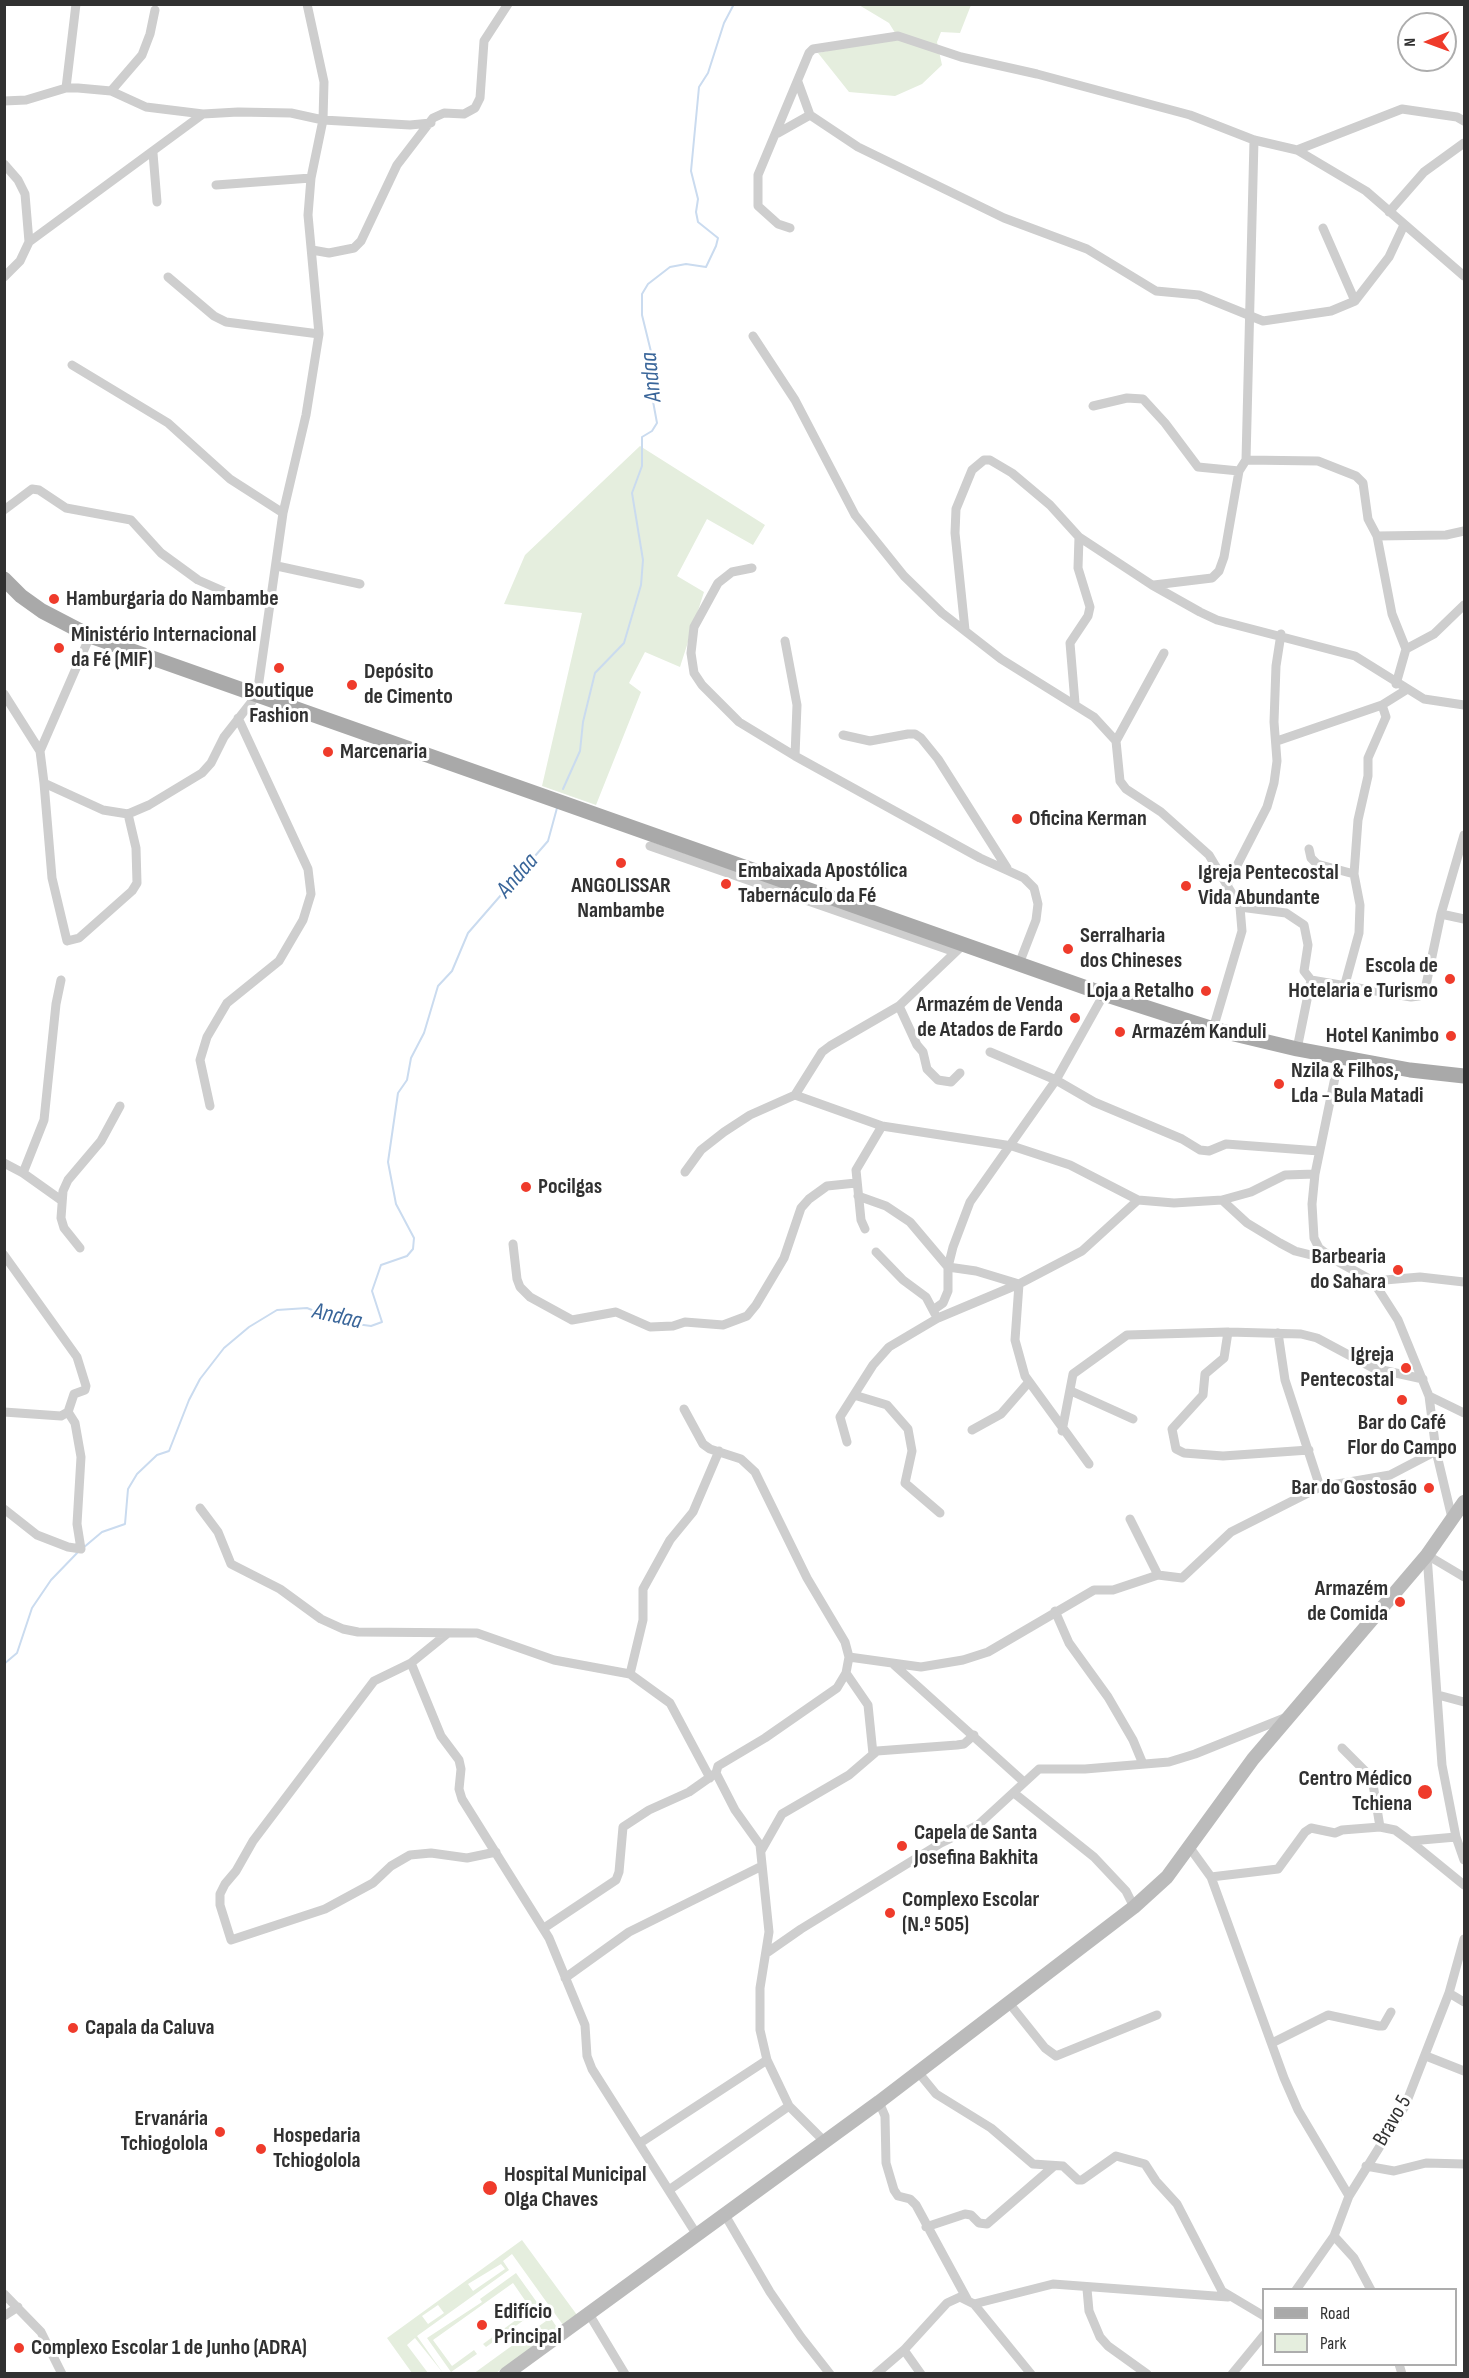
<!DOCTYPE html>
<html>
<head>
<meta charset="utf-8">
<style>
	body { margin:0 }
	#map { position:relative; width:1469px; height:2378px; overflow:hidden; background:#fff; font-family:"Sofia Sans Condensed",sans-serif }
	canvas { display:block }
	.frame { position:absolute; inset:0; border:6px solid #313131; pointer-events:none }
	.legend { position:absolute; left:1262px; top:2288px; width:195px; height:78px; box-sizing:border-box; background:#fff; border:2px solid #adadad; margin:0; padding:8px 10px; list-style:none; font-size:18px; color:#313131 }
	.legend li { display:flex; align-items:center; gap:12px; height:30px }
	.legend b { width:30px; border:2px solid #adadad }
	.north { position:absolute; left:1397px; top:12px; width:60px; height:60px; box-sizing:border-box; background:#fff; border:2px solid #adadad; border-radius:50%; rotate:269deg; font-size:16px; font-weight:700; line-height:24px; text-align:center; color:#313131 }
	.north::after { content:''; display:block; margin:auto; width:21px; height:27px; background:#ef3b2b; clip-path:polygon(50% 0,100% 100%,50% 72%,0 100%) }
</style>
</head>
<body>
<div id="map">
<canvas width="1469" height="2378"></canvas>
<div class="frame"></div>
<ul class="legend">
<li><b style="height:8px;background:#a9a9a9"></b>Road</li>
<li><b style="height:16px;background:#e5eede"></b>Park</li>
</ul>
<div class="north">N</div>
</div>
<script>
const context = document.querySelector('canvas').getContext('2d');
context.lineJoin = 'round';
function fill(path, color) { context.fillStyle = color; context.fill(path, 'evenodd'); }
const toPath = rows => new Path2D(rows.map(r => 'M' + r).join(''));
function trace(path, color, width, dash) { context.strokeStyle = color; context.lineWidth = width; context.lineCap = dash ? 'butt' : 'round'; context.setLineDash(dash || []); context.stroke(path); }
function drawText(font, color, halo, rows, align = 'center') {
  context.font = font + ' "Sofia Sans Condensed",sans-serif'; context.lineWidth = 6; context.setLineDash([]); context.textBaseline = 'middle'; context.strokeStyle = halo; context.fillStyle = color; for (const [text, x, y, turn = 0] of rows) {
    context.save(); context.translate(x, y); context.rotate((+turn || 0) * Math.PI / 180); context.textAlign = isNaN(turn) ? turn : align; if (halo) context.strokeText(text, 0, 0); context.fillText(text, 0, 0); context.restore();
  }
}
fill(toPath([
	[859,5,971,5,960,33,941,32,937,42,942,65,922,84,895,96,849,92,818,53,897,36,889,23],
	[640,446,765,525,753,545,707,519,677,576,704,592,680,667,645,652,629,683,641,692,596,805,542,786,582,613,504,604,525,555],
	[522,2240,577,2315,563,2325,512,2254,503,2261,509,2270,417,2336,443,2373,415,2338,407,2345,428,2373,412,2373,387,2338],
	[501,2264,505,2269,473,2291,468,2284],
	[438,2305,444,2313,428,2324,422,2316],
	[516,2273,541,2308,486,2347,483,2344,531,2309,513,2283,433,2340,452,2366,474,2350,477,2354,451,2372,427,2338,482,2302,480,2299],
	[542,2313,548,2314,558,2329,496,2373,473,2374,546,2321,539,2315]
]), '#e5eede');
trace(toPath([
	[563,789,580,751,583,722,595,673,624,643,641,585,643,560,632,493,642,466,642,437,652,431,657,423,650,385,654,364,642,315,642,294,648,284,670,267,686,264,706,267,716,246,718,238,698,222,696,212,698,199,691,171,699,87,708,73,724,23,734,4],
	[83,1548,102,1532,125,1524,128,1489,137,1474,157,1455,169,1451,189,1400,200,1379,224,1348,249,1327,277,1310,307,1308,342,1322,371,1326,382,1322,372,1291,381,1265,407,1256,413,1249,414,1238,396,1204,388,1162,398,1093,407,1080,411,1058,424,1033,438,986,452,971,468,933,548,841,557,808],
	[4,1664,17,1653,32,1608,51,1580,79,1551]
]), '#cadbef', 2);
trace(toPath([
	[798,82,810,115,858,147,1004,218,1087,249,1156,291,1199,295,1263,321,1331,311,1355,301,1389,257,1404,225],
	[66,88,76,4],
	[111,91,142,55,150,34,155,10],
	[4,101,26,100,66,88,78,88,111,91,146,107,203,114,238,112,291,113,323,120,410,125,431,123],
	[778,133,810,115],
	[1297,150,1402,109,1457,117,1464,121],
	[153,153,157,202],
	[4,164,18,180,25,194,29,242],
	[216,185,311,178],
	[1389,212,1424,172,1464,143],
	[790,228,778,224,758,206,758,175,809,53,813,49,898,36,961,57,1037,74,1190,115,1254,140,1297,150,1366,191,1464,276],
	[1323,228,1355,301],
	[312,250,329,253,354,248,361,241,397,165,433,118,444,113,464,114,475,108,480,98,484,41,508,4],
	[4,277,20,261,29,242,203,114],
	[168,277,214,316,226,322,319,334],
	[753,336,795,400,855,515,904,576,942,613,1001,659,1094,717,1116,741,1120,781,1126,789,1161,812,1209,855,1240,907,1242,931,1213,1029],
	[72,365,168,423,230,479,283,513],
	[1093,406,1127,398,1143,399,1165,423,1198,467,1239,471],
	[1246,460,1318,461,1356,476,1363,483,1368,519,1377,536,1392,614,1406,649,1396,684],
	[4,510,32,489,39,490,66,508,131,520,161,553,198,580,246,601,268,603],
	[1377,536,1446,535,1464,531],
	[277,566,360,584],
	[752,568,732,572,718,583,694,627,691,653,694,673,702,685,739,722,795,756,980,858,1024,878,1034,888,1038,904,1036,920,1019,964],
	[1154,585,1212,578,1219,571,1224,557,1239,471,1246,460,1254,140],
	[965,630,955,533,956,509,972,470,984,460,990,460,1012,473,1050,505,1079,537,1152,585,1200,612,1217,620,1355,656,1424,699,1464,705],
	[785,641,797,705,795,756],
	[1406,649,1434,634,1464,605],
	[4,694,40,751,44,783,103,810,128,814,149,805,202,773,211,763,224,737,257,695,283,513,306,415,319,334,308,215,311,178,323,120,324,82,307,4],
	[1075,703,1070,643,1088,616,1090,607,1078,568,1079,537],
	[843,735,870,741,908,734,915,734,921,738,938,759,1007,868],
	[1116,741,1164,653],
	[1277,741,1382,705,1406,690],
	[40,751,90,636],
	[44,783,52,878,67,941,79,938,132,891,137,883,136,848,128,814],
	[650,846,955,952],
	[1309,849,1311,858,1317,864,1354,874],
	[1228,883,1267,807,1274,783,1277,761,1274,722,1276,666,1281,634],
	[1240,907,1286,913,1304,925,1308,945,1304,971,1311,980,1297,1049],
	[1441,914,1464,919],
	[1311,980,1411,997,1419,996,1426,985,1441,914,1464,835],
	[1345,984,1359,933,1360,905,1354,874,1358,820,1368,776,1368,758,1386,717,1382,705],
	[899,1006,917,1045,923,1052,927,1069,938,1080,951,1082,960,1073],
	[990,1052,1056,1080,1094,1102,1182,1139,1200,1150,1209,1151,1226,1144,1319,1151],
	[1339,1058,1315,1174,1312,1204,1314,1238,1319,1248,1335,1260,1373,1281,1398,1320,1429,1396,1436,1451,1452,1518],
	[795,1095,882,1126,1012,1146,1070,1165,1138,1200],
	[210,1106,200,1060,207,1037,227,1003,279,961,303,920,311,894,308,869,238,718],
	[4,1163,23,1173,44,1120,56,1004,61,980],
	[685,1172,701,1150,724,1132,750,1115,795,1095,822,1052,830,1046,899,1006,964,944],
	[23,1173,61,1200],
	[858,1196,886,1206,910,1222,948,1267,976,1271,1019,1284,1015,1340,1025,1376,1089,1464],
	[1222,1200,1247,1223,1280,1243,1295,1251,1331,1260],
	[865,1229,861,1220,856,1170,882,1126],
	[513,1244,517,1279,520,1287,530,1297,572,1320,616,1312,650,1327,673,1326,685,1322,723,1325,747,1316,756,1305,784,1258,801,1208,809,1199,827,1186,856,1183],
	[80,1248,64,1228,61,1218,63,1191,68,1180,101,1141,120,1106],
	[876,1252,903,1280,926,1297,935,1314],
	[4,1255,77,1357,86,1386,85,1390,74,1394,68,1412,61,1416,4,1412],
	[1373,1281,1420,1277,1464,1282],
	[933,1310,943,1303,948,1291,948,1267,953,1247,970,1202,1056,1080,1104,994],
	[1228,1332,1224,1358,1205,1374,1203,1395,1172,1429,1176,1449,1184,1453,1223,1456,1309,1450],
	[1278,1333,1285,1380,1320,1487],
	[1071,1391,1133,1419],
	[854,1395,887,1405,908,1429,912,1451,905,1483,940,1513],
	[1429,1396,1464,1413],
	[972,1430,1001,1414,1028,1383],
	[1062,1431,1073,1374,1127,1335,1228,1332,1301,1334,1317,1338,1373,1368,1423,1379],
	[847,1442,840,1417,873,1365,889,1347,938,1318,1019,1284,1082,1251,1138,1200,1174,1203,1222,1200,1251,1192,1285,1175,1315,1174],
	[200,1508,218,1532,231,1564,280,1589,321,1619,343,1629,358,1632,477,1633,554,1660,630,1674,670,1703,710,1778],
	[4,1509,37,1535,68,1547,81,1549,77,1524,81,1457,75,1423,68,1412],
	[1130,1519,1158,1575],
	[1427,1555,1442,1765,1456,1837,1464,1860],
	[1427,1555,1464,1577],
	[1055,1611,1069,1643,1108,1697,1133,1740,1143,1764],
	[448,1633,411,1663,374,1681,253,1841,236,1871,225,1884,220,1894,220,1905,231,1940,325,1909,373,1883,391,1866,410,1855,431,1853,467,1858,496,1852],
	[849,1657,921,1667,963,1660,988,1652,1094,1590,1113,1590,1158,1575,1182,1578,1231,1532,1320,1487,1390,1475,1436,1451],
	[411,1663,441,1736,459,1760,461,1769,459,1789,462,1799,549,1938,585,2025,587,2056,592,2069,697,2235],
	[892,1663,1024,1782],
	[846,1673,868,1705,873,1754],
	[630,1674,643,1620,643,1589,670,1540,693,1512,719,1451],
	[1438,1695,1464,1702],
	[1342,1748,1372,1778,1380,1827],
	[716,1773,735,1810,760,1845,769,1932,760,1988,760,2030,767,2060,789,2106,824,2141],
	[1014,1793,1094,1857,1126,1891,1134,1907],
	[1410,1841,1464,1885],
	[1190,1848,1211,1877,1284,2078,1298,2110,1349,2196],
	[761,1851,782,1814,849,1775,877,1751,957,1745,964,1744,974,1735],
	[1211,1877,1278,1869,1305,1832,1311,1828,1335,1833,1342,1830,1380,1827,1395,1830,1410,1841,1456,1837],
	[544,1928,616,1880,619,1872,623,1827,649,1810,689,1792,716,1773,718,1766,765,1738,837,1688,846,1673,849,1657,845,1642,807,1578,755,1472,741,1459,710,1449,703,1444,684,1409],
	[768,1952,801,1929,941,1843,978,1825,1039,1769,1085,1769,1169,1762,1195,1754,1287,1717],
	[565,1978,629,1932,762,1866],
	[1449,1993,1464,2002],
	[1009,2003,1045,2048,1056,2056,1157,2015],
	[1272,2043,1328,2015,1379,2026,1383,2026,1391,2012],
	[1426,2056,1464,2071],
	[918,2072,936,2094,991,2128,1033,2164,1063,2166,1078,2180,1082,2180,1116,2156,1145,2164,1156,2181,1177,2204,1222,2291,1264,2316],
	[879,2102,885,2116,886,2163,894,2190,898,2196,910,2199,916,2205,967,2299],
	[640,2143,767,2060],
	[1366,2166,1394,2171,1426,2163,1464,2164],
	[669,2190,789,2106],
	[725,2215,770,2292,801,2337,830,2374],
	[926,2227,965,2214,971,2215,979,2223,987,2224,1054,2166],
	[1334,2236,1354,2258,1371,2290],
	[1087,2289,1089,2311,1100,2337,1108,2346,1147,2374],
	[1296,2290,1334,2236,1349,2196,1405,2106,1449,1993,1464,1939],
	[4,2294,41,2332,62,2374],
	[974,2304,1053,2284,1228,2297],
	[589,2314,625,2374],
	[4,2316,18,2307],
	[904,2350,921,2374],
	[1399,2364,1402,2374],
	[876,2374,904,2350,947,2303,960,2297,974,2304,1031,2374],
	[1232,2374,1264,2335]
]), '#cecece', 9);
trace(toPath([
	[506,2374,879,2102,1134,1907,1167,1877,1253,1759,1427,1555,1464,1502]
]), '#bbb', 14);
trace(toPath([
	[4,579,21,596,42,611,90,636,1104,994,1213,1029,1297,1049,1410,1070,1464,1076]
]), '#a9a9a9', 15);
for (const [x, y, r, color] of [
	[54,599,6,"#ef3b2b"],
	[59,648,6,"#ef3b2b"],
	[279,668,6,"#ef3b2b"],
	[352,685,6,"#ef3b2b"],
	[328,752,6,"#ef3b2b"],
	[1017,819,6,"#ef3b2b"],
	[621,863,6,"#ef3b2b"],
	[726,884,6,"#ef3b2b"],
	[1186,886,6,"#ef3b2b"],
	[1068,949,6,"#ef3b2b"],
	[1450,979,6,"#ef3b2b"],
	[1206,991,6,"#ef3b2b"],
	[1075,1018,6,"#ef3b2b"],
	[1120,1032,6,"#ef3b2b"],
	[1451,1036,6,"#ef3b2b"],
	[1279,1084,6,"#ef3b2b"],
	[526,1187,6,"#ef3b2b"],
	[1398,1270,6,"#ef3b2b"],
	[1406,1368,6,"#ef3b2b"],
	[1402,1400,6,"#ef3b2b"],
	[1429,1488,6,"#ef3b2b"],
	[1400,1602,6,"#ef3b2b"],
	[1425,1792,8,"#ef3b2b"],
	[902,1846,6,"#ef3b2b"],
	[890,1913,6,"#ef3b2b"],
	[73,2028,6,"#ef3b2b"],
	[220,2132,6,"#ef3b2b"],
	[261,2149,6,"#ef3b2b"],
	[490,2188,8,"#ef3b2b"],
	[482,2325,6,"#ef3b2b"],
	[19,2348,6,"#ef3b2b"]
]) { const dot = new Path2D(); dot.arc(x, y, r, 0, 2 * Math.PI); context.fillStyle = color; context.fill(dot); trace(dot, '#fff', 2); }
drawText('bold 22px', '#313131', '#fff', [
	["Hamburgaria do Nambambe",66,599],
	["Ministério Internacional",71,635],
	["da Fé (MIF)",71,660],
	["Depósito",364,672],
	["de Cimento",364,697],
	["Boutique",279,691,"center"],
	["Fashion",279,716,"center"],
	["Marcenaria",340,752],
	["Oficina Kerman",1029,819],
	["Embaixada Apostólica",738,871],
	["Tabernáculo da Fé",738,896],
	["Igreja Pentecostal",1198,873],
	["Vida Abundante",1198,898],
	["ANGOLISSAR",621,886,"center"],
	["Nambambe",621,911,"center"],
	["Serralharia",1080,936],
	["dos Chineses",1080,961],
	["Escola de",1438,966,"right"],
	["Hotelaria e Turismo",1438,991,"right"],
	["Loja a Retalho",1194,991,"right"],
	["Armazém de Venda",1063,1005,"right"],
	["de Atados de Fardo",1063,1030,"right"],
	["Armazém Kanduli",1132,1032],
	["Hotel Kanimbo",1439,1036,"right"],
	["Nzila & Filhos,",1291,1071],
	["Lda - Bula Matadi",1291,1096],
	["Pocilgas",538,1187],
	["Barbearia",1386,1257,"right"],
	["do Sahara",1386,1282,"right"],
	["Igreja",1394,1355,"right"],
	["Pentecostal",1394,1380,"right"],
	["Bar do Café",1402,1423,"center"],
	["Flor do Campo",1402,1448,"center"],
	["Bar do Gostosão",1417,1488,"right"],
	["Armazém",1388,1589,"right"],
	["de Comida",1388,1614,"right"],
	["Centro Médico",1412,1779,"right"],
	["Tchiena",1412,1804,"right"],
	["Capela de Santa",914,1833],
	["Josefina Bakhita",914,1858],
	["Complexo Escolar",902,1900],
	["(N.º 505)",902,1925],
	["Capala da Caluva",85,2028],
	["Ervanária",208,2119,"right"],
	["Tchiogolola",208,2144,"right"],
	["Hospedaria",273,2136],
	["Tchiogolola",273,2161],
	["Hospital Municipal",504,2175],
	["Olga Chaves",504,2200],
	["Edifício",494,2312],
	["Principal",494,2337],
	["Complexo Escolar 1 de Junho (ADRA)",31,2348]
], 'left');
drawText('22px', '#313131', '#fff', [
	["Bravo 5",1393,2121,-60]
]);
drawText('italic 24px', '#396599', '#fff', [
	["Andaa",652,377,-96],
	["Andaa",518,876,-49],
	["Andaa",337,1317,13]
]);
</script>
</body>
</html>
